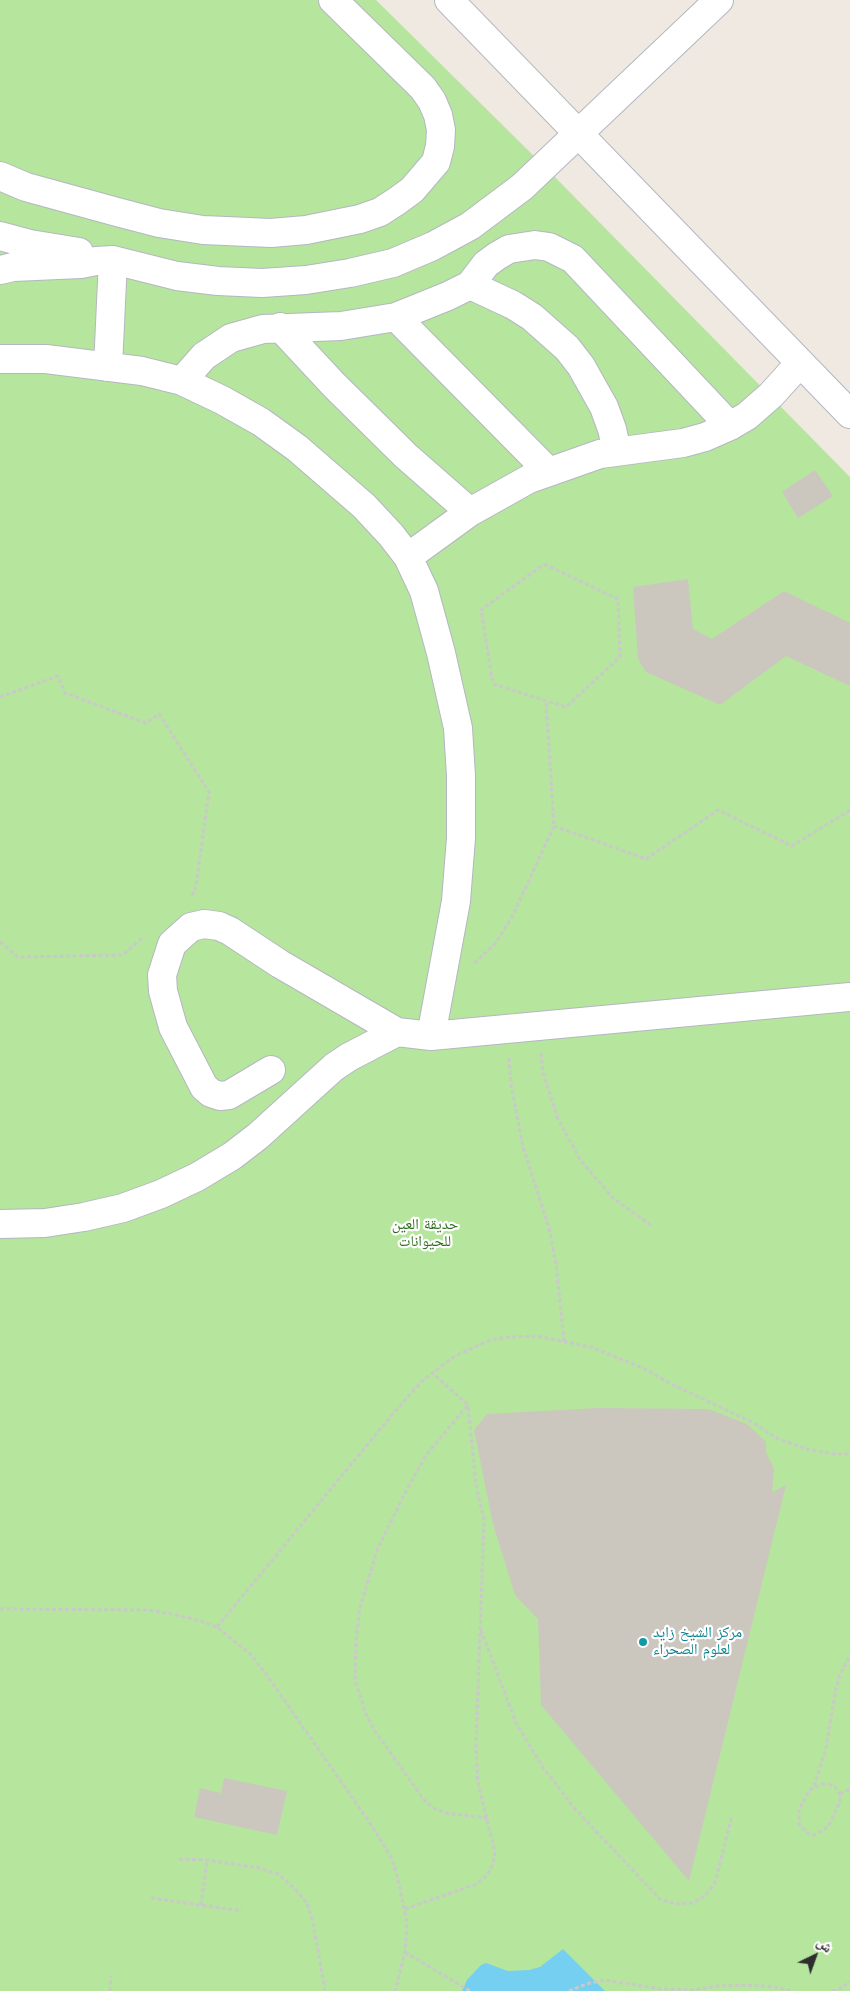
<!DOCTYPE html>
<html>
<head>
<meta charset="utf-8">
<style>
	body { margin:0 }
	#map { position:relative; width:850px; height:1991px; overflow:hidden; background:#efe9e1; font-family:"Work Sans","Noto Naskh Arabic",sans-serif }
	canvas { display:block }
	.north { position:absolute; left:790px; top:1931px; width:50px; height:50px; -webkit-text-stroke:4px #fff; paint-order:stroke; rotate:42deg; font-size:14px; font-weight:700; line-height:20px; text-align:center; color:#2e2e2e }
	.north::after { content:''; display:block; margin:auto; width:18px; height:22px; background:#2e2e2e; clip-path:polygon(50% 0,100% 100%,50% 72%,0 100%) }
</style>
</head>
<body>
<div id="map">
<canvas width="850" height="1991"></canvas>
<div class="north">ش</div>
</div>
<script>
const context = document.querySelector('canvas').getContext('2d');
context.lineJoin = 'round';
function fill(path, color) { context.fillStyle = color; context.fill(path, 'evenodd'); }
const toPath = rows => new Path2D(rows.map(r => 'M' + r).join(''));
function trace(path, color, width, dash) { context.strokeStyle = color; context.lineWidth = width; context.lineCap = dash ? 'butt' : 'round'; context.setLineDash(dash || []); context.stroke(path); }
function drawText(font, color, halo, rows, align = 'center') {
  context.font = font + ' "Work Sans","Noto Naskh Arabic",sans-serif'; context.lineWidth = 4.5; context.setLineDash([]); context.textBaseline = 'middle'; context.strokeStyle = halo; context.fillStyle = color; for (const [text, x, y, turn = 0] of rows) {
    context.save(); context.translate(x, y); context.rotate((+turn || 0) * Math.PI / 180); context.textAlign = isNaN(turn) ? turn : align; if (halo) context.strokeText(text, 0, 0); context.fillText(text, 0, 0); context.restore();
  }
}
fill(toPath([
	[0,0,376,0,545,167,850,477,850,1991,0,1991]
]), '#b6e59e');
fill(toPath([
	[563,1949,605,1991,462,1991,467,1980,481,1965,486,1963,508,1971,529,1970,540,1967]
]), '#75cff0');
fill(toPath([
	[815,470,833,496,798,518,782,492],
	[688,579,693,629,712,639,784,591,850,623,850,686,786,656,720,705,646,672,638,659,633,587],
	[599,1408,708,1409,747,1424,766,1442,766,1452,774,1469,772,1492,786,1485,689,1881,541,1705,538,1619,515,1595,493,1524,474,1430,487,1414],
	[224,1778,287,1791,277,1835,194,1817,200,1788,221,1793]
]), '#cbc7bf');
const minor = toPath([
	[449,0,850,414],
	[0,176,26,187,117,212,159,223,203,230,271,233,306,230,360,219,380,212,397,201,412,190,436,162,440,146,441,130,438,115,432,101,423,88,333,0],
	[0,236,30,244,79,252],
	[0,270,13,267,81,264,96,261,113,260,177,276,218,281,262,283,306,280,350,273,393,263,433,246,470,226,522,187,719,0],
	[470,285,513,305,532,317,567,348,581,366,604,407,612,429,617,451],
	[396,317,549,472],
	[280,327,334,385,406,456,470,512],
	[0,359,46,359,142,371,182,381,222,400,261,422,297,448,364,506,391,535,408,557,424,591,441,653,458,728,461,776,461,838,456,901,431,1036],
	[108,367,113,260],
	[182,381,204,356,231,338,263,329,341,326,396,317,448,296,470,285,486,264,497,256,509,249,535,245,549,247,573,259,730,426],
	[408,557,470,512,529,479,600,454,683,443,705,437,730,426,747,416,771,395,800,363],
	[271,1070,229,1095,220,1096,211,1093,204,1087,173,1027,163,991,162,975,172,944,191,927,204,924,219,926,230,931,280,964,397,1032,431,1036,850,997],
	[0,1224,45,1223,84,1217,123,1208,161,1194,197,1177,232,1156,258,1136,334,1067,349,1057,397,1032]
]);
trace(minor, '#b4b7c1', 30);
trace(toPath([
	[544,564,618,599,620,657,566,707,493,684,481,610,544,564],
	[0,697,58,676,65,693,146,723,159,714,209,792,195,892,189,897],
	[554,826,646,859,718,810,792,846,850,810],
	[0,942,18,957,123,955,143,937],
	[474,963,495,944,513,915,554,826,546,701],
	[541,1053,543,1073,558,1119,581,1161,613,1198,652,1226],
	[509,1058,511,1085,523,1147,549,1228,556,1264,564,1341],
	[467,1406,426,1455,404,1495,378,1548,360,1607,356,1639,355,1680,367,1717,375,1731,424,1800,434,1808,445,1813,487,1818],
	[0,1609,148,1610,171,1614,194,1619,217,1627,250,1654,264,1671,372,1826,391,1857,397,1875,407,1923,405,1952,395,1991],
	[217,1627,391,1416,422,1381,455,1356,490,1340,510,1337,536,1336,591,1347,645,1369,671,1384,750,1421,777,1438,806,1449,833,1454,850,1454],
	[481,1630,516,1723,542,1766,575,1809,660,1899,675,1904,692,1903,705,1896,715,1883,732,1815],
	[822,1784,829,1784,835,1787,840,1794,840,1802,830,1823,824,1830,814,1835,807,1833,799,1824,799,1810,809,1790,822,1784],
	[814,1786,826,1748,836,1688,840,1675,850,1656],
	[840,1794,850,1789],
	[179,1859,207,1860,259,1868,278,1874,295,1889,307,1903,313,1922,325,1991],
	[151,1898,242,1911],
	[201,1905,207,1860],
	[405,1909,477,1884,487,1875,493,1864,495,1852,478,1783,476,1747,484,1519,476,1485,468,1405,432,1373],
	[405,1952,470,1991],
	[110,1991,111,1976],
	[569,1991,586,1984,605,1980,660,1989,692,1990,719,1986,747,1985,774,1987,793,1991],
	[832,1991,842,1988,850,1981]
]), '#c9c9c9', 3, [4, 2.5]);
trace(minor, '#fff', 28);
for (const [x, y, r, color] of [
	[643,1642,5,"#0f9aa8"]
]) { const dot = new Path2D(); dot.arc(x, y, r, 0, 2 * Math.PI); context.fillStyle = color; context.fill(dot); trace(dot, '#fff', 2); }
drawText('15px', '#2c6e1b', '#fff', [
	["حديقة العين",425,1225],
	["للحيوانات",425,1242]
]);
drawText('15px', '#0d838f', '#fff', [
	["مركز الشيخ زايد",653,1633],
	["لعلوم الصحراء",653,1650]
], 'left');
</script>
</body>
</html>
